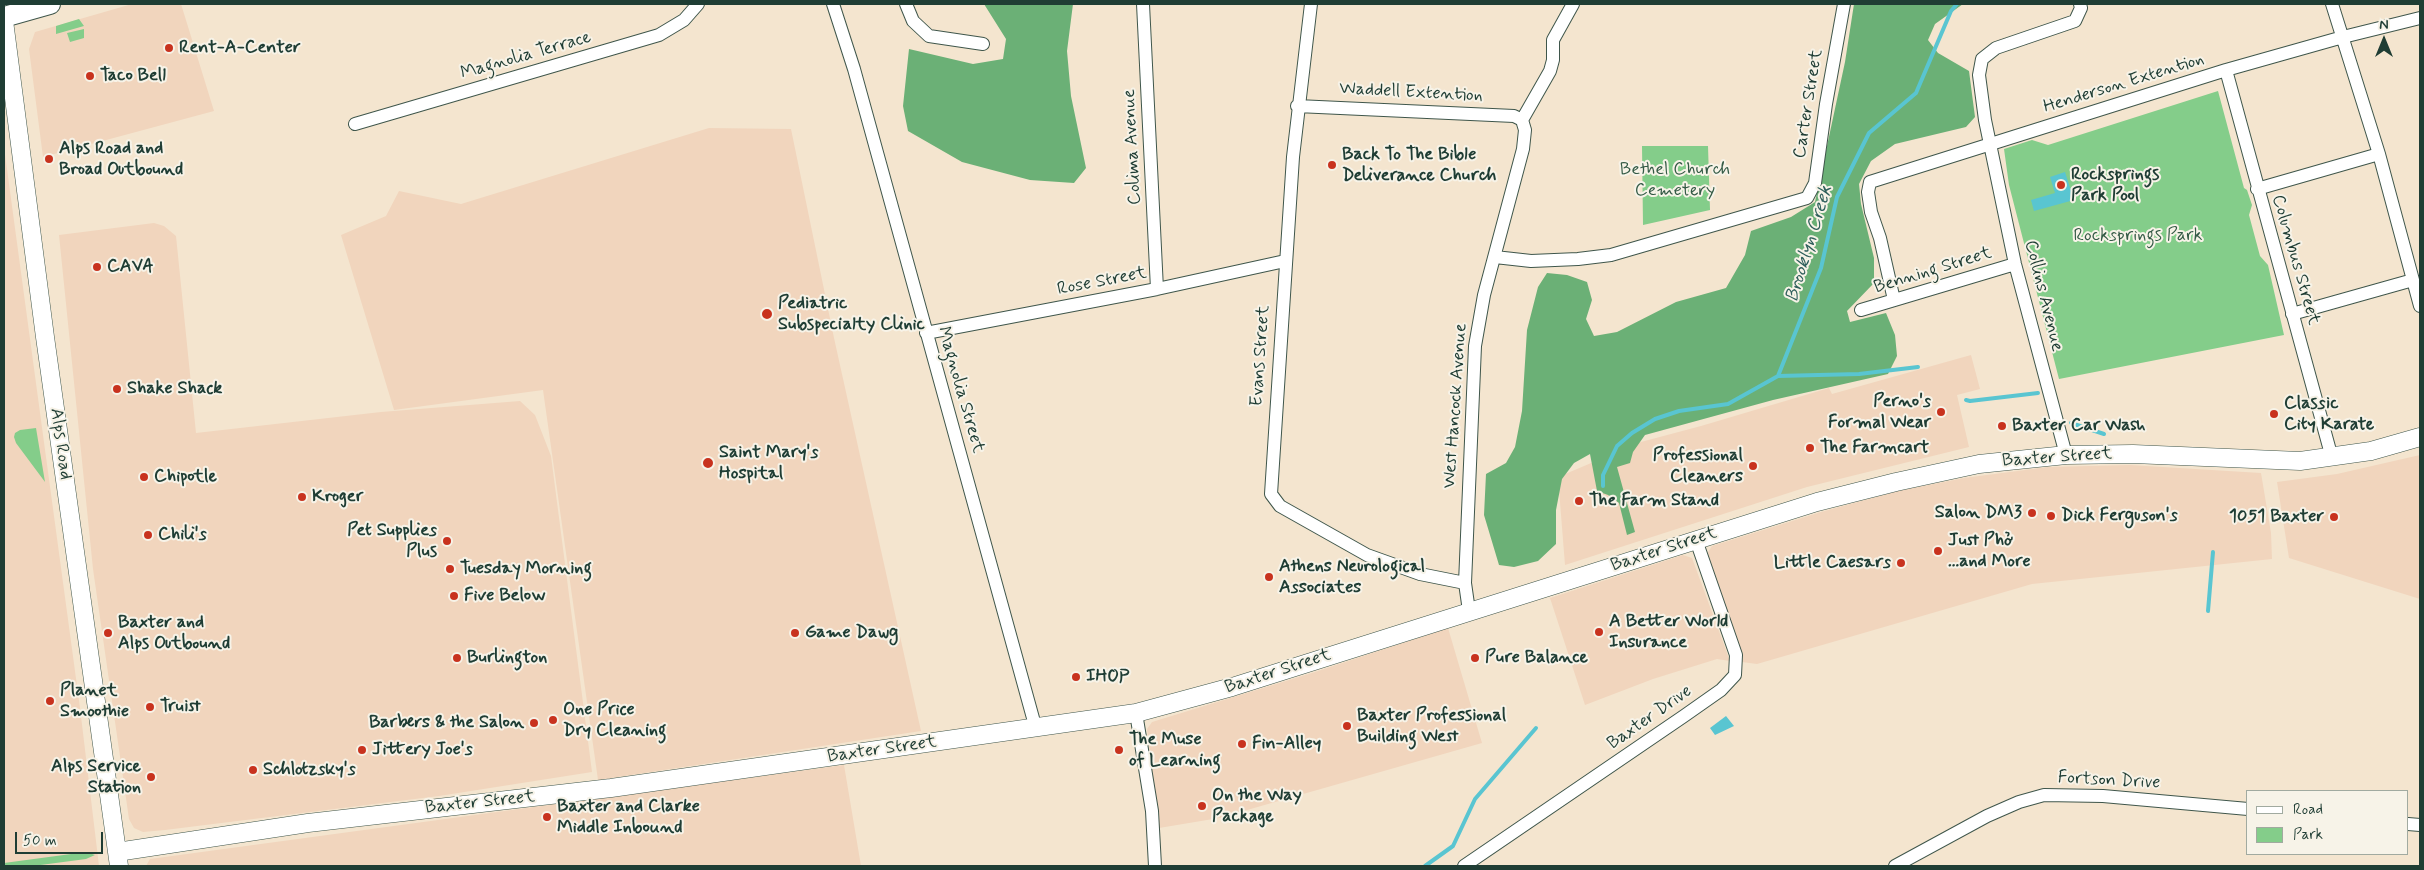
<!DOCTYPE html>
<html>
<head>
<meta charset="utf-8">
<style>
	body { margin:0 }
	#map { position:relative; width:2424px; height:870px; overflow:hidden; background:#f4e5cf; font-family:Mynerve,sans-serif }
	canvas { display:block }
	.frame { position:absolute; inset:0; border:5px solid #1f3d34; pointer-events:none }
	.legend { position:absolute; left:2246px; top:790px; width:162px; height:65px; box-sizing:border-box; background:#f7f3e8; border:1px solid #a1aaa0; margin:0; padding:6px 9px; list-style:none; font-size:15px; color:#1f3d34 }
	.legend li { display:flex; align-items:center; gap:10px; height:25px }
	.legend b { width:25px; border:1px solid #a1aaa0 }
	.north { position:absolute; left:2359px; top:15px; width:50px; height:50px; -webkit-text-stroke:4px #f7f3e8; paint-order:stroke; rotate:0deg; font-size:14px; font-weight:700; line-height:20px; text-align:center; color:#1f3d34 }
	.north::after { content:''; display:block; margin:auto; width:18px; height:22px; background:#1f3d34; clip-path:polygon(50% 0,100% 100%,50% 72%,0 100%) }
	.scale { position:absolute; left:15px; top:832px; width:88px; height:22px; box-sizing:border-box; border:2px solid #1f3d34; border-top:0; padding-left:6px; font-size:15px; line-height:18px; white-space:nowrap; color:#1f3d34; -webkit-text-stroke:4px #f7f3e8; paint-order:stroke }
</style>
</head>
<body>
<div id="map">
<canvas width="2424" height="870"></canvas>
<div class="frame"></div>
<ul class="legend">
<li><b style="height:6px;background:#fff"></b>Road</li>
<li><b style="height:14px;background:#84cd8a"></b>Park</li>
</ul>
<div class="north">N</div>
<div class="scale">50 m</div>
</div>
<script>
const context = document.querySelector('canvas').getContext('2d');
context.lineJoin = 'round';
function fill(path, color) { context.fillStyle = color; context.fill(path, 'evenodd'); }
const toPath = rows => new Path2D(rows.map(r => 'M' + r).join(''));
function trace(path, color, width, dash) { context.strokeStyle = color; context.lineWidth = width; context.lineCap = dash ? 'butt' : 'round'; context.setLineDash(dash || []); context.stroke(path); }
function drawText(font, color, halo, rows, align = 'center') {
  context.font = font + ' Mynerve,sans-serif'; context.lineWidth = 4; context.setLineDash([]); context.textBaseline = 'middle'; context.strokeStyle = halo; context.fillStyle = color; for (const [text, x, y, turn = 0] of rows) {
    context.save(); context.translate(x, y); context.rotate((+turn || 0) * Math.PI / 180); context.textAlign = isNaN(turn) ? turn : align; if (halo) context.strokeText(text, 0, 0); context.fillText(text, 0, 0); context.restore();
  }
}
fill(toPath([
	[132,4,181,4,214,111,43,157,29,49,35,32],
	[709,128,791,129,834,338,921,731,598,780,543,390,394,410,341,235,386,216,399,191,461,204],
	[4,147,80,708,99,866,4,866],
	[154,223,164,226,176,236,196,433,381,412,520,401,535,415,551,456,592,772,439,796,165,830,143,832,134,828,129,819,93,569,59,235],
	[1971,355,1980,389,1957,395,1969,447,1807,487,1565,565,1558,477,1641,442,1701,426,1829,388,1832,394],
	[2420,455,2420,599,2289,558,2277,482,2337,474],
	[2130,465,2261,473,2271,533,2272,559,2032,584,1757,664,1742,662,1707,554,1712,546,1821,512,1898,491,1964,478,2048,467],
	[1683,555,1692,558,1730,661,1717,659,1653,679,1585,705,1550,598],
	[1448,628,1482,743,1219,818,1159,828,1147,729,1152,722,1312,673],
	[844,765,861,866,146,866,150,859]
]), '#f1d5bd');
fill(toPath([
	[79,19,84,26,56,34,56,26],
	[84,29,84,38,70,42,67,33],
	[2218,91,2244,188,2247,190,2252,205,2249,215,2260,256,2268,265,2284,335,2059,379,2009,185,2004,149,2032,140,2048,145],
	[1642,146,1708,146,1710,210,1643,225],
	[36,428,45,482,16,443,14,437,15,433,20,430],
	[86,852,95,855,86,859,33,866,4,866,4,863]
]), '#84cd8a');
fill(toPath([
	[984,4,1073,4,1067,51,1071,96,1086,168,1074,183,1030,180,962,162,908,131,903,106,909,49,973,64,1003,59,1006,39],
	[1854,4,1963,4,1935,24,1928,40,1938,53,1969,71,1975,117,1966,127,1895,144,1871,161,1859,184,1861,204,1874,258,1874,283,1847,311,1850,322,1886,313,1895,335,1897,356,1888,374,1773,400,1645,435,1633,452,1630,463,1617,467,1635,532,1627,535,1619,503,1608,495,1597,491,1590,454,1574,463,1562,479,1556,510,1556,544,1538,561,1514,567,1499,565,1484,515,1486,474,1506,463,1515,447,1522,411,1527,330,1538,287,1547,273,1567,275,1587,282,1592,300,1586,319,1594,336,1617,332,1676,302,1726,288,1745,255,1751,231,1791,217,1815,202,1845,62]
]), '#6bb076');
fill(toPath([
	[2065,172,2074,200,2034,211,2031,200,2055,193,2050,177],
	[1726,716,1734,726,1715,735,1710,728]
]), '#59c5d1');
trace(toPath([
	[1778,376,1821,268,1837,197,1869,133,1916,93,1951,11,1957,4],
	[1966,400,1970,401,2038,393],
	[2071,423,2104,434],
	[1603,486,1603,475,1617,446,1632,433,1655,419,1679,411,1728,404,1778,376,1859,374,1918,367],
	[2208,611,2213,552],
	[1425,866,1453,846,1475,799,1536,728]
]), '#59c5d1', 4);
const minor = toPath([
	[833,4,854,69,1036,729],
	[906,4,913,21,929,36,983,44],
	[1143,4,1157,289],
	[1311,4,1293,157,1271,494,1280,506,1367,555,1420,574,1465,583],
	[2332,4,2379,154,2420,306],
	[2226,70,2332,458],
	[1297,106,1514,116,1522,120],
	[1522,120,1550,71,1553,60,1553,40,1573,4],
	[355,124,659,35,684,20,698,4],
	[2257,189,2379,154],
	[1495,257,1531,261,1578,259,1611,255,1807,198,1815,183,1826,104,1844,4],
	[1894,300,1880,238,1871,212,1868,192,1870,182,2226,70,2343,37,2420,18],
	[1861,310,2015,264],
	[2292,314,2413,280],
	[926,333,1157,289,1285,261],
	[2066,455,2015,264,1985,120,1979,75,1982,59,1996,48,2075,21,2081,8,2080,4],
	[1469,611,1465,583,1475,346,1484,295,1523,149,1525,130,1522,120],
	[1136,713,1152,811,1155,866],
	[2408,824,2420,825],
	[1464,866,1684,716,1721,690,1735,675,1736,655,1696,540],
	[1895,866,1987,816,2019,802,2044,795,2103,796,2248,809]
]);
const secondary = toPath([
	[4,21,45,337,119,866],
	[117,852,308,823,611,788,1136,713,1232,687,1817,502,1896,482,1979,464,2066,455,2133,454,2300,461,2371,451,2420,437]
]);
const primary = toPath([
	[4,17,50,4]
]);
trace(minor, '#3f564b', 14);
trace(secondary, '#3f564b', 19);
trace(primary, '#3f564b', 22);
trace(minor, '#fff', 12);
trace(secondary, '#fff', 18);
trace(primary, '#fff', 20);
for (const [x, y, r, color] of [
	[169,48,5,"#c8321e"],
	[90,76,5,"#c8321e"],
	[49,159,5,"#c8321e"],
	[1332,165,5,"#c8321e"],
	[2061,185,5,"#c8321e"],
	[97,267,5,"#c8321e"],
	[767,314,6,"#c8321e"],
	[117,389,5,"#c8321e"],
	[1941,412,5,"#c8321e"],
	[2274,414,5,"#c8321e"],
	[2002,426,5,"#c8321e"],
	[1810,448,5,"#c8321e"],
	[708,463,6,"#c8321e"],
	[1753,466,5,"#c8321e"],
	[144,477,5,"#c8321e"],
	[302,497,5,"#c8321e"],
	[1579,501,5,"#c8321e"],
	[2032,513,5,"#c8321e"],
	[2051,516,5,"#c8321e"],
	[2334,517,5,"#c8321e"],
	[148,535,5,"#c8321e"],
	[447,541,5,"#c8321e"],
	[1938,551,5,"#c8321e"],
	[1901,563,5,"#c8321e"],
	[450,569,5,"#c8321e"],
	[1269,577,5,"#c8321e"],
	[454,596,5,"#c8321e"],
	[1599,632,5,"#c8321e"],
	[108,633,5,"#c8321e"],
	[795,633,5,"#c8321e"],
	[457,658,5,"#c8321e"],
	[1475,658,5,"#c8321e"],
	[1076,677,5,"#c8321e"],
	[50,701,5,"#c8321e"],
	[150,707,5,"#c8321e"],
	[553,720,5,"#c8321e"],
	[534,723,5,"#c8321e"],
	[1347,726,5,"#c8321e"],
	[1242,744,5,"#c8321e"],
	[362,750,5,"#c8321e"],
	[1119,750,5,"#c8321e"],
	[253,770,5,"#c8321e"],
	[151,777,5,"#c8321e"],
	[1202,806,5,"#c8321e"],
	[547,817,5,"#c8321e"]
]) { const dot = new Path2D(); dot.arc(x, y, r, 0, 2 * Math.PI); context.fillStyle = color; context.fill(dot); trace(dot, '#f7f3e8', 2); }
drawText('bold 18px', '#1f3d34', '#f7f3e8', [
	["Rent-A-Center",179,48],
	["Taco Bell",100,76],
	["Alps Road and",59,149],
	["Broad Outbound",59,170],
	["Back To The Bible",1342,155],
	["Deliverance Church",1342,176],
	["Rocksprings",2071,175],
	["Park Pool",2071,196],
	["CAVA",107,267],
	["Pediatric",778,304],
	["Subspecialty Clinic",778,325],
	["Shake Shack",127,389],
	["Perno's",1931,402,"right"],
	["Formal Wear",1931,423,"right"],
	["Classic",2284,404],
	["City Karate",2284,425],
	["Baxter Car Wash",2012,426],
	["The Farmcart",1820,448],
	["Saint Mary's",719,453],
	["Hospital",719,474],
	["Professional",1743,456,"right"],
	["Cleaners",1743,477,"right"],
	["Chipotle",154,477],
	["Kroger",312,497],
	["The Farm Stand",1589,501],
	["Salon DM3",2022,513,"right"],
	["Dick Ferguson's",2061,516],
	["1051 Baxter",2324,517,"right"],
	["Pet Supplies",437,531,"right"],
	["Plus",437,552,"right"],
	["Chili's",158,535],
	["Just Phở",1948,541],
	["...and More",1948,562],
	["Little Caesars",1891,563,"right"],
	["Athens Neurological",1279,567],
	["Associates",1279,588],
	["Tuesday Morning",460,569],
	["Five Below",464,596],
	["A Better World",1609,622],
	["Insurance",1609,643],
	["Baxter and",118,623],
	["Alps Outbound",118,644],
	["Game Dawg",805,633],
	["Burlington",467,658],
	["Pure Balance",1485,658],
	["IHOP",1086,677],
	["Planet",60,691],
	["Smoothie",60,712],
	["Truist",160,707],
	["One Price",563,710],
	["Dry Cleaning",563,731],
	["Baxter Professional",1357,716],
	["Building West",1357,737],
	["Barbers & the Salon",524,723,"right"],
	["The Muse",1129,740],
	["of Learning",1129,761],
	["Fin-Alley",1252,744],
	["Jittery Joe's",372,750],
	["Alps Service",141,767,"right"],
	["Station",141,788,"right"],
	["Schlotzsky's",263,770],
	["On the Way",1212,796],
	["Package",1212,817],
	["Baxter and Clarke",557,807],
	["Middle Inbound",557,828]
], 'left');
drawText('18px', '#1f3d34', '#f7f3e8', [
	["Magnolia Terrace",526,56,-16],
	["Henderson Extention",2124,84,-17],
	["Waddell Extention",1411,93,3],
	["Carter Street",1809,104,-81],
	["Colima Avenue",1133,147,-93],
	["Columbus Street",2295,260,74],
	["Benning Street",1933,271,-17],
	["Rose Street",1102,282,-11],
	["Collins Avenue",2043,296,76],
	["Evans Street",1261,356,-86],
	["Magnolia Street",960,390,74],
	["West Hancock Avenue",1456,406,-86],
	["Alps Road",60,444,82],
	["Baxter Street",2057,458,-4],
	["Baxter Street",1664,550,-18],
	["Baxter Street",1278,672,-18],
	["Baxter Drive",1650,718,-35],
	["Baxter Street",882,750,-8],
	["Fortson Drive",2109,781,3],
	["Baxter Street",480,803,-6]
]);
drawText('18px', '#335a45', '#f7f3e8', [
	["Bethel Church",1675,170],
	["Cemetery",1675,191],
	["Rocksprings Park",2138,236]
]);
drawText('italic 19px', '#2e5f5b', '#f7f3e8', [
	["Brooklyn Creek",1810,244,-73]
]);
</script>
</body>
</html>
